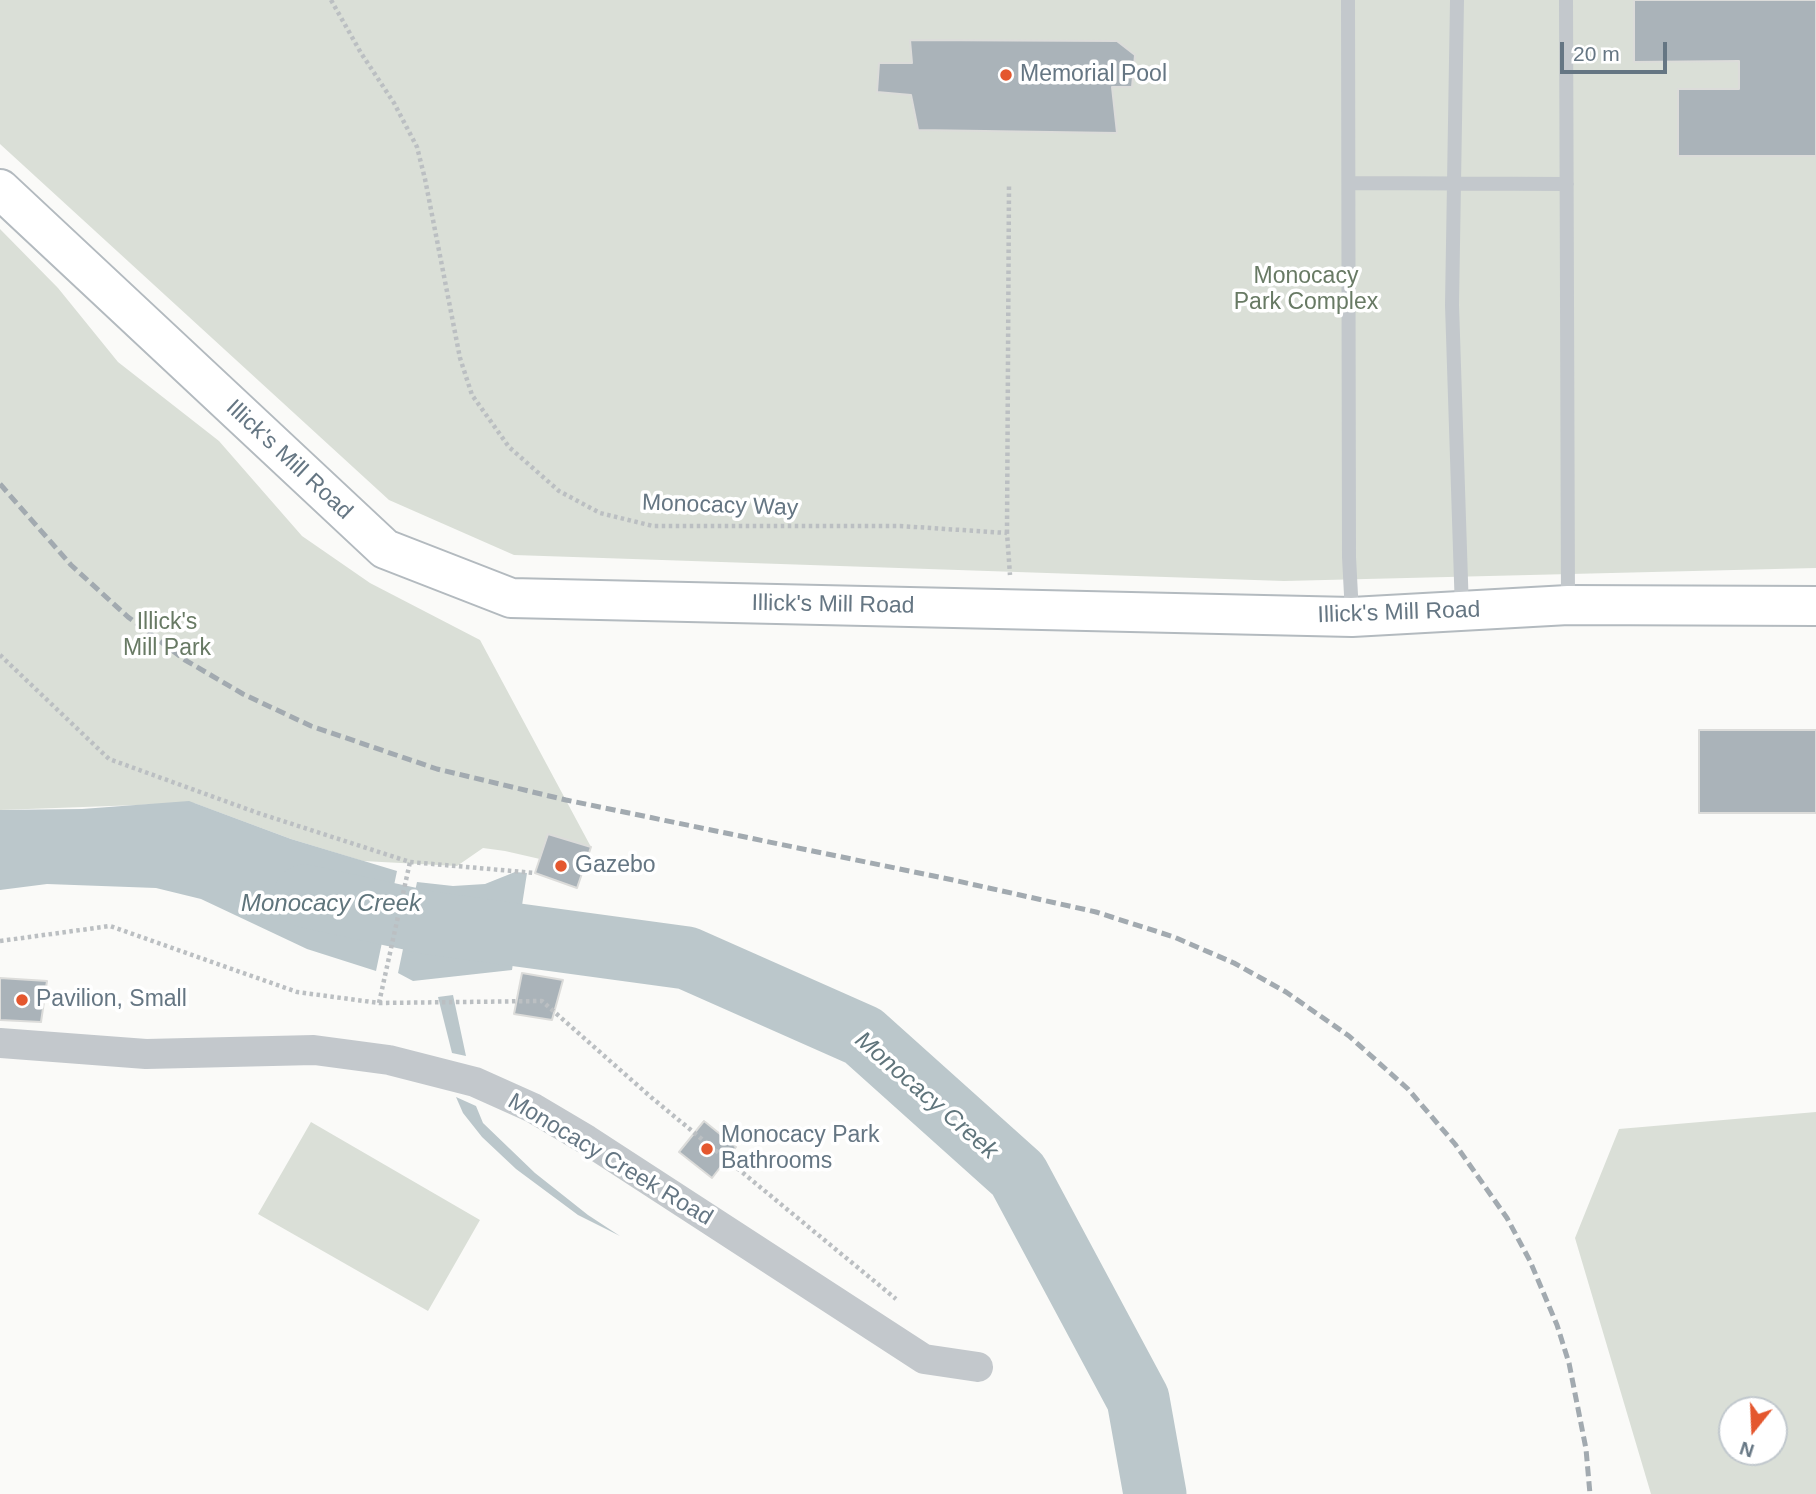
<!DOCTYPE html>
<html>
<head>
<meta charset="utf-8">
<style>
	body { margin:0 }
	#map { position:relative; width:1816px; height:1494px; overflow:hidden; background:#fafaf8; font-family:Arial,sans-serif }
	canvas { display:block }
	.north { position:absolute; left:1718px; top:1396px; width:70px; height:70px; box-sizing:border-box; background:#fff; border:2px solid #c1c8cd; border-radius:50%; rotate:198deg; font-size:19px; font-weight:700; line-height:28px; text-align:center; color:#657683 }
	.north::after { content:''; display:block; margin:auto; width:24px; height:32px; background:#e4572e; clip-path:polygon(50% 0,100% 100%,50% 72%,0 100%) }
	.scale { position:absolute; left:1560px; top:42px; width:107px; height:32px; box-sizing:border-box; border:4px solid #657683; border-top:0; padding-left:9px; font-size:21px; line-height:24px; white-space:nowrap; color:#657683; -webkit-text-stroke:5px #fff; paint-order:stroke }
</style>
</head>
<body>
<div id="map">
<canvas width="1816" height="1494"></canvas>
<div class="north">N</div>
<div class="scale">20 m</div>
</div>
<script>
const context = document.querySelector('canvas').getContext('2d');
context.lineJoin = 'round';
function fill(path, color) { context.fillStyle = color; context.fill(path, 'evenodd'); }
const toPath = rows => new Path2D(rows.map(r => 'M' + r).join(''));
function trace(path, color, width, dash) { context.strokeStyle = color; context.lineWidth = width; context.lineCap = dash ? 'butt' : 'round'; context.setLineDash(dash || []); context.stroke(path); }
function drawText(font, color, halo, rows, align = 'center') {
  context.font = font + ' Arial,sans-serif'; context.lineWidth = 7; context.setLineDash([]); context.textBaseline = 'middle'; context.strokeStyle = halo; context.fillStyle = color; for (const [text, x, y, turn = 0] of rows) {
    context.save(); context.translate(x, y); context.rotate((+turn || 0) * Math.PI / 180); context.textAlign = isNaN(turn) ? turn : align; if (halo) context.strokeText(text, 0, 0); context.fillText(text, 0, 0); context.restore();
  }
}
fill(toPath([
	[0,0,1816,0,1816,568,1284,581,514,555,389,500,0,144],
	[0,229,58,288,118,362,219,441,302,536,370,583,480,640,591,847,549,835,540,859,505,851,483,848,457,866,363,861,291,839,194,803,0,810],
	[1816,1112,1816,1494,1651,1494,1575,1238,1619,1129],
	[1732,1410,1774,1410,1774,1452,1732,1452],
	[311,1122,480,1220,428,1311,258,1214]
]), '#dadfd7');
fill(toPath([
	[189,801,291,839,397,871,376,971,307,949,201,899,156,888,47,884,0,890,0,810,82,809],
	[515,872,527,873,512,970,413,981,398,973,417,882,453,886,485,884],
	[453,995,466,1056,452,1053,438,997],
	[456,1097,476,1106,483,1123,535,1173,588,1215,620,1236,578,1215,516,1169,482,1137,463,1113]
]), '#bbc7cb');
trace(toPath([
	[305,896,430,923,687,958,863,1036,1018,1175,1138,1399,1155,1494]
]), '#bbc7cb', 63);
const building = toPath([
	[1634,0,1816,0,1816,156,1678,156,1678,89,1739,89,1739,61,1634,62,1634,0],
	[910,40,1117,41,1135,55,1132,87,1112,87,1117,133,918,130,911,95,877,92,879,63,912,63,910,40],
	[1699,730,1816,730,1816,813,1699,813,1699,730],
	[548,834,591,847,577,888,535,873,548,834],
	[522,973,563,980,552,1020,514,1014,522,973],
	[0,978,47,981,41,1022,0,1020,0,978],
	[704,1121,736,1147,712,1178,679,1152,704,1121]
]);
fill(building, '#aab3b9');
trace(building, '#dcdcda', 2);
const secondary = toPath([
	[0,189,385,549,511,598,1352,617,1568,605,1816,606]
]);
trace(secondary, '#b3babf', 42);
trace(toPath([
	[331,0,361,53,394,103,417,147,425,179,460,358,472,395,509,447,559,491,600,513,653,526,900,526,1007,533,1010,575],
	[1007,533,1009,185],
	[0,655,109,759,258,813,410,862,535,873],
	[0,941,110,926,297,992,379,1003,542,1001,652,1098,896,1299],
	[379,1003,410,862]
]), '#bbbfc2', 4.5, [3.5, 3.5]);
trace(toPath([
	[1348,0,1349,557,1352,614],
	[1457,0,1452,305,1462,611],
	[1566,0,1568,604],
	[1349,183,1567,184]
]), '#c3c8cc', 14);
trace(toPath([
	[0,1043,146,1054,314,1050,389,1060,475,1082,533,1108,587,1140,924,1359,978,1367]
]), '#c3c8cc', 30);
trace(secondary, '#fff', 38);
trace(toPath([
	[0,484,71,565,128,617,185,660,243,694,311,726,437,769,566,800,953,880,1096,912,1174,937,1234,963,1286,992,1349,1036,1408,1089,1455,1144,1507,1218,1530,1261,1557,1325,1569,1363,1586,1449,1590,1494]
]), '#a2aab0', 5, [10, 5]);
for (const [x, y, r, color] of [
	[1006,75,7,"#e4572e"],
	[561,866,7,"#e4572e"],
	[22,1000,7,"#e4572e"],
	[707,1149,7,"#e4572e"]
]) { const dot = new Path2D(); dot.arc(x, y, r, 0, 2 * Math.PI); context.fillStyle = color; context.fill(dot); trace(dot, '#fff', 2.5); }
drawText('23px', '#657683', '#fff', [
	["Memorial Pool",1020,75],
	["Gazebo",575,866],
	["Pavilion, Small",36,1000],
	["Monocacy Park",721,1136],
	["Bathrooms",721,1162]
], 'left');
drawText('23px', '#687a64', '#fff', [
	["Monocacy",1306,277],
	["Park Complex",1306,303],
	["Illick's",167,623],
	["Mill Park",167,649]
]);
drawText('23px', '#657683', '#fff', [
	["Illick's Mill Road",289,460,43],
	["Monocacy Way",720,506,2],
	["Illick's Mill Road",833,605,1],
	["Illick's Mill Road",1399,613,-2],
	["Monocacy Creek Road",610,1160,31]
]);
drawText('italic 24px', '#60757c', '#fff', [
	["Monocacy Creek",331,904],
	["Monocacy Creek",926,1096,41]
]);
</script>
</body>
</html>
